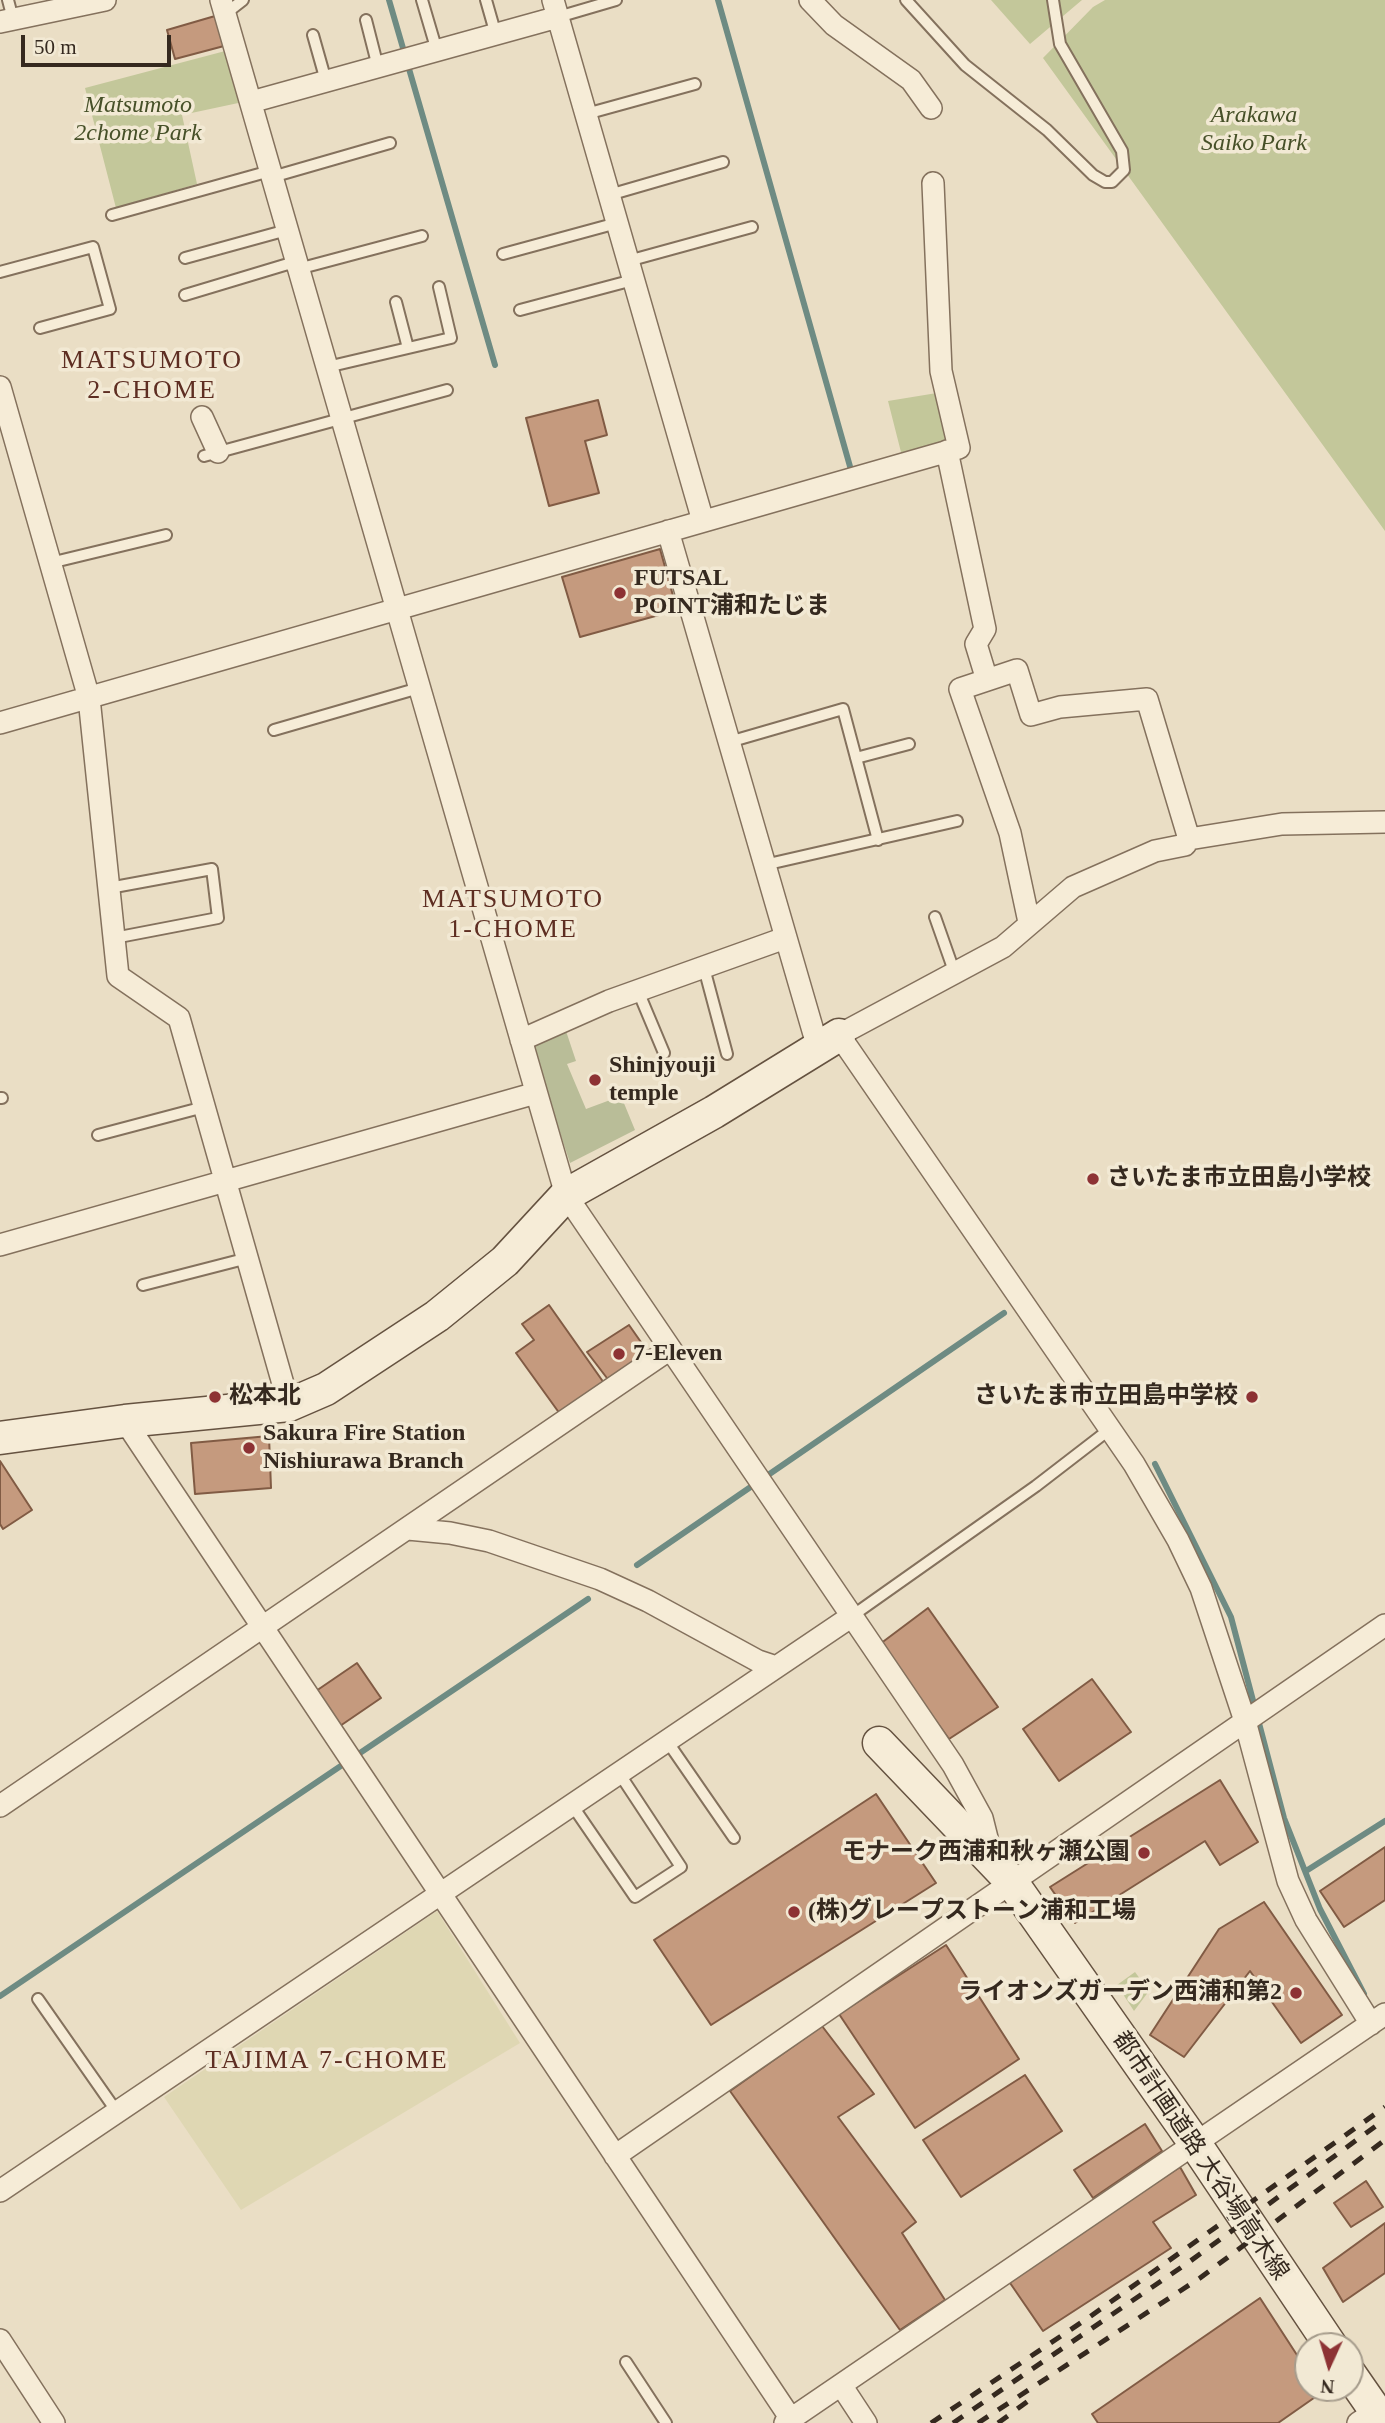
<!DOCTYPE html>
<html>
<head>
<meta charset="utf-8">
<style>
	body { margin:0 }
	#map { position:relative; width:1385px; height:2423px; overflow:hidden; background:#eadec5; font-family:"Times New Roman",serif }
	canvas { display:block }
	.north { position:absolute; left:1294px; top:2332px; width:70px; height:70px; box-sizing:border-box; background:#f2e9d4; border:2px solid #a69c8c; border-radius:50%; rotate:184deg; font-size:19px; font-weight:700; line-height:28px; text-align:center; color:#35291f }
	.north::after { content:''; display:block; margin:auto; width:24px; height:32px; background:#8d3234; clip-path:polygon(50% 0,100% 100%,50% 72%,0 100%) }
	.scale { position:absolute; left:21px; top:35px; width:150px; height:32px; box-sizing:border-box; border:4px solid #35291f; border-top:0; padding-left:9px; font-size:21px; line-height:24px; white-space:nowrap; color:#35291f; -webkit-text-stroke:5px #f2e9d4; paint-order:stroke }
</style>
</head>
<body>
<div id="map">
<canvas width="1385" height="2423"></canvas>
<div class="north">N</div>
<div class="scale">50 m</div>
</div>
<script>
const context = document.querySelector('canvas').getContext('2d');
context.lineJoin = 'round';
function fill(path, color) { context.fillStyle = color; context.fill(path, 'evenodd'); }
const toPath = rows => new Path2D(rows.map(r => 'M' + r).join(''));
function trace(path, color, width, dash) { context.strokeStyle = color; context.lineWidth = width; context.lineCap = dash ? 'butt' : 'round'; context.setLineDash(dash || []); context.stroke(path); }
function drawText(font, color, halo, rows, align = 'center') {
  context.font = font + ' "Times New Roman","Noto Sans JP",serif'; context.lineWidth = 7; context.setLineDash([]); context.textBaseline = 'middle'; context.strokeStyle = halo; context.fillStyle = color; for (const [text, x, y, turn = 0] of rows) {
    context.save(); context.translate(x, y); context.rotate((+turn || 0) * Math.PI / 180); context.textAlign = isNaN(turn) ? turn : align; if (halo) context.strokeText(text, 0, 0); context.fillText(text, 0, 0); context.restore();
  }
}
fill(toPath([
	[437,1911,520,2043,241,2210,164,2097]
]), '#dfd7b3');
fill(toPath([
	[991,0,1082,0,1030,44],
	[1105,0,1385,0,1385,531,1043,58,1093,7],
	[229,50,243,102,182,115,197,184,116,208,85,88],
	[943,392,955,446,903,460,888,401],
	[1135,1972,1149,1991,1134,2011,1117,1985]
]), '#c3c79a');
fill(toPath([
	[566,1031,576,1061,567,1064,586,1109,621,1096,635,1130,570,1163,534,1054,534,1044]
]), '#b9bd98');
trace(toPath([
	[389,0,495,365],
	[718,0,851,470],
	[1155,1464,1231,1617,1284,1818,1320,1909,1364,1994],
	[637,1565,1004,1313],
	[1306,1871,1385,1821],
	[0,1996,588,1599]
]), '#6e8b83', 6);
const building = toPath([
	[215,16,224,46,175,59,167,30,215,16],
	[598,400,607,435,585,441,599,493,549,506,526,418,598,400],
	[660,549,677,610,580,637,562,577,660,549],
	[549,1305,604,1383,560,1414,516,1353,534,1340,522,1324,549,1305],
	[629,1325,650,1355,610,1382,587,1352,629,1325],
	[269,1436,271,1488,195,1494,191,1443,269,1436],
	[0,1461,32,1510,3,1529,0,1524,0,1461],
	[928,1608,998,1707,949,1739,880,1644,928,1608],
	[357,1663,381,1698,340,1726,316,1691,357,1663],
	[1092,1679,1131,1732,1059,1781,1023,1729,1092,1679],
	[1220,1780,1258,1842,1220,1865,1205,1841,1075,1923,1050,1887,1220,1780],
	[876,1794,936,1883,711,2025,654,1940,876,1794],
	[1385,1847,1385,1900,1344,1927,1320,1891,1385,1847],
	[1264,1902,1342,2015,1301,2043,1250,1971,1184,2057,1150,2035,1219,1929,1264,1902],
	[946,1945,1019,2059,915,2128,839,2014,946,1945],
	[822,2026,874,2094,838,2117,916,2222,902,2233,945,2300,900,2330,730,2091,822,2026],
	[1025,2075,1062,2131,961,2197,923,2140,1025,2075],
	[1145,2124,1162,2151,1093,2198,1074,2170,1145,2124],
	[1180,2167,1196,2195,1153,2222,1171,2248,1043,2331,1008,2280,1180,2167],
	[1366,2181,1383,2207,1351,2227,1334,2203,1366,2181],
	[1385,2223,1385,2273,1343,2302,1323,2268,1385,2223],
	[1260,2298,1308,2372,1308,2388,1318,2388,1321,2393,1278,2423,1098,2423,1092,2414,1260,2298]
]);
fill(building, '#c59a7e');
trace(building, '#815b44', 2);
const lane = toPath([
	[8,0,13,19],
	[422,0,437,51],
	[486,0,496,35],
	[906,0,965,65,1047,130,1093,175,1105,182,1112,182,1124,170,1122,151,1060,44,1053,0],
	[225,14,243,0],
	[558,17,616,0],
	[366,20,378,67],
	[313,35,326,81],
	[586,114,695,84],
	[272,177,390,143],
	[609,195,723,162],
	[112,215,270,171],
	[503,254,617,223],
	[185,258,287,230],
	[628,261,752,227],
	[0,272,93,247,110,309,40,328],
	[185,295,288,264,298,269,422,236],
	[396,302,408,348],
	[520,310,633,280],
	[327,367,451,338,439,287],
	[204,456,447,390],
	[50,563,166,535],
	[274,730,419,688],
	[729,742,843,709,878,840],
	[856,758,909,744],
	[764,865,957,821],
	[109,888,212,869,218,918,114,938],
	[935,917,954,971],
	[704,968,727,1054],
	[638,991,664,1053],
	[0,1098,2,1098],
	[98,1135,204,1107],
	[143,1285,248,1258],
	[852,1616,1036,1486,1110,1429],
	[667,1741,734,1838],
	[572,1805,635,1897,681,1867,619,1773],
	[38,1999,117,2112],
	[626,2362,666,2423]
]);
const street = toPath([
	[221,0,566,1195,953,1765,982,1818,992,1858],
	[553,0,703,521],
	[810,0,834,25,911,80,931,108],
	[0,22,105,0],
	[251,102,558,17],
	[0,387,89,698,118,976,179,1018,289,1405],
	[202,417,218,452],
	[947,451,985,629,976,644,987,680],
	[668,531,818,1048],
	[0,723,959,448,941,371,933,183],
	[1029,922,1010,833,960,689,1017,670,1031,715,1060,707,1147,699,1189,839],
	[521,1040,609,1001,785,938],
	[0,1245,536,1093],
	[125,1421,791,2419],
	[408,1529,450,1533,489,1541,600,1579,648,1601,758,1661,776,1667],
	[0,1806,670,1349],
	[1371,2024,1306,1920,1288,1881,1245,1721,1201,1588,1178,1540,1134,1464,839,1035,1003,947,1073,887,1155,851,1185,845,1189,839,1282,824,1385,822],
	[615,2156,1385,1625],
	[0,2191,852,1616],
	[0,2340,54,2423],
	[841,2385,866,2423],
	[785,2423,1385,2014],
	[1358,2423,1376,2411]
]);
const secondary = toPath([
	[0,1438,125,1421,289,1405,326,1389,437,1316,505,1261,566,1195,714,1112,839,1035],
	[879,1743,1011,1881,1194,2142,1331,2346],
	[1350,2374,1384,2423]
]);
trace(lane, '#84715d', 14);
trace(street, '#84715d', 24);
trace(secondary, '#655240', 35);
trace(lane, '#f6ecd7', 10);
trace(street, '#f6ecd7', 21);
trace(secondary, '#f6ecd7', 32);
trace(toPath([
	[931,2423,1088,2318,1385,2107],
	[953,2423,1189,2262,1380,2123],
	[978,2423,1200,2278,1385,2140],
	[998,2423,1035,2396]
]), '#35291f', 5, [12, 12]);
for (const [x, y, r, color] of [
	[620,593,7,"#8d3234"],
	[595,1080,7,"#8d3234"],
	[1093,1179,7,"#8d3234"],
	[619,1354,7,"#8d3234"],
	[215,1397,7,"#8d3234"],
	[1252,1397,7,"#8d3234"],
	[249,1448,7,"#8d3234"],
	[1144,1853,7,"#8d3234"],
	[794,1912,7,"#8d3234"],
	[1296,1993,7,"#8d3234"]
]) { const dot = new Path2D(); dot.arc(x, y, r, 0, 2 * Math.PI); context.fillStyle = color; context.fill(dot); trace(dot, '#f2e9d4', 2.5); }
drawText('italic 24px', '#465028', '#f2e9d4', [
	["Matsumoto",138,106],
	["2chome Park",138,134],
	["Arakawa",1254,116],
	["Saiko Park",1254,144]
]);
drawText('bold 24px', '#35291f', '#f2e9d4', [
	["FUTSAL",634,579],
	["POINT浦和たじま",634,607],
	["Shinjyouji",609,1066],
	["temple",609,1094],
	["さいたま市立田島小学校",1107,1179],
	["7-Eleven",633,1354],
	["松本北",229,1397],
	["さいたま市立田島中学校",1238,1397,"right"],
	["Sakura Fire Station",263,1434],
	["Nishiurawa Branch",263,1462],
	["モナーク西浦和秋ヶ瀬公園",1130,1853,"right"],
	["(株)グレープストーン浦和工場",808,1912],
	["ライオンズガーデン西浦和第2",1282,1993,"right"]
], 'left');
drawText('24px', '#35291f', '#f2e9d4', [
	["都市計画道路 大谷場高木線",1200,2156,56]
]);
context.letterSpacing = '2px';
drawText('26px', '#5e2e22', '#f2e9d4', [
	["MATSUMOTO",152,361],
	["2-CHOME",152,391],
	["MATSUMOTO",513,900],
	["1-CHOME",513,930],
	["TAJIMA 7-CHOME",327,2061]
]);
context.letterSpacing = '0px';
</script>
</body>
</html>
